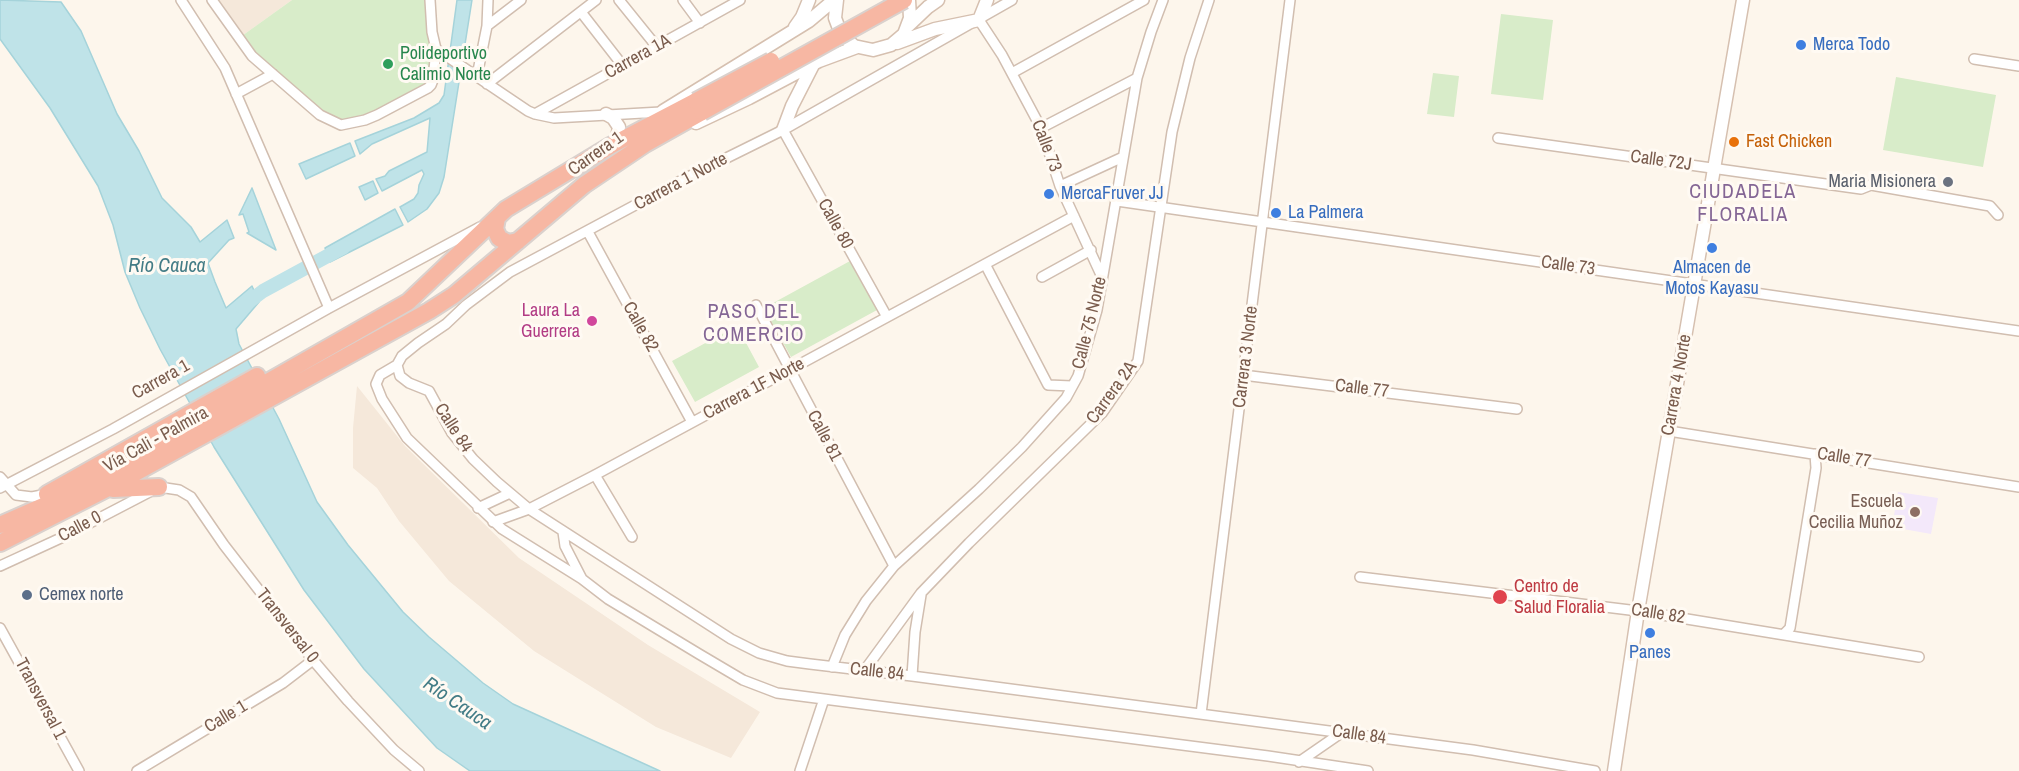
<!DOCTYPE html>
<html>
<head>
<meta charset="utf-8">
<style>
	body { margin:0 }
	canvas { display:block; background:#fdf6ec }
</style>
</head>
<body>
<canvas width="2019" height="771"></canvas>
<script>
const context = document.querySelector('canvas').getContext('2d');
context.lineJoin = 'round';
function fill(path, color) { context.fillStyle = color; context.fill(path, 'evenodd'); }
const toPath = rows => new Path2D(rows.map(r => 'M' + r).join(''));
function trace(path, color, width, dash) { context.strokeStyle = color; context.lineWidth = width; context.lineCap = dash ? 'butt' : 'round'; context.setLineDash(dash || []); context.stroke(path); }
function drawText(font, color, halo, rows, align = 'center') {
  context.font = font + ' "Archivo Narrow",sans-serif'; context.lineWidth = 6; context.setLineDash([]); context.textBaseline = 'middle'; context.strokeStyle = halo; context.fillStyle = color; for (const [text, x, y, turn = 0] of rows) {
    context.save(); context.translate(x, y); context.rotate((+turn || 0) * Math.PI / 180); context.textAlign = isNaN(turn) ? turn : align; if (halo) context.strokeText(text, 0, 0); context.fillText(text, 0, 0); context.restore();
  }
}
fill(toPath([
	[212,0,292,0,239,38],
	[357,386,405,446,519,558,648,645,760,712,731,758,656,727,534,651,449,581,399,521,377,488,353,468,353,428]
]), '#f5e8da');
fill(toPath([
	[1898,492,1938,498,1931,534,1892,527]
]), '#f3e8fa');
fill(toPath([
	[292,0,430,0,433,80,377,115,341,125,320,115,239,38],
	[1501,14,1553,20,1543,100,1491,94],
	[1433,73,1459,76,1454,117,1427,114],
	[1896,77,1996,95,1983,167,1883,150],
	[850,261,877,310,791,357,764,308],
	[737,326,759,367,695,402,672,361]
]), '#d8ecc9');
const water = toPath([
	[0,0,61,2,81,31,117,114,139,151,162,198,191,227,200,242,227,220,234,238,229,240,208,263,215,282,226,308,252,286,259,302,236,329,239,344,279,419,317,502,348,545,403,612,429,637,483,683,513,704,660,771,470,771,437,748,364,669,304,590,214,447,160,349,140,308,125,272,113,225,98,186,50,108,0,39,0,0],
	[457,0,472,0,444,177,439,193,427,209,408,222,400,207,414,199,418,193,419,185,424,174,422,170,382,191,376,179,385,176,389,171,427,152,430,118,372,144,360,154,355,141,414,118,439,103,444,95,457,0],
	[350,143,355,156,306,179,299,164,350,143],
	[373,181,378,193,365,200,359,187,373,181],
	[252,188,276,250,247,233,249,232,243,214,239,215,252,188],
	[395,209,403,225,330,262,325,248,395,209]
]);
fill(water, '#bfe3e8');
trace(water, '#a5d3da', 1.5);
trace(toPath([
	[242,307,263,291,344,247]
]), '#bfe3e8', 14);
const street = toPath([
	[181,0,225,68,329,308],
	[212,0,252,56,320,115,341,125,365,120,377,115,428,88,431,85,433,80,436,49,432,32,430,0],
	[619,0,657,47],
	[683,0,700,23],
	[1012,0,783,130,684,179,510,272,466,305,446,324,418,343,402,356,397,365,380,375,376,384,382,399,407,438,502,529,582,579,608,599,699,654,743,680,777,693,1268,756,1368,771],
	[581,12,623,66],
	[979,20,1002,55,1041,128,1060,186,1102,277],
	[487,26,521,0],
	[436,49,528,111,535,114,554,118,661,112],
	[1974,59,2019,66],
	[1012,73,1144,0],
	[477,76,487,26,488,0],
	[487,84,596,0],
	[236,94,273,74],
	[535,114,740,0],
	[1041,128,1137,78],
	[783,130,887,317],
	[1498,138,1861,189,1871,185,1990,206,1998,215],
	[1060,186,1123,157],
	[1117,201,2019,331],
	[588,232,692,422],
	[985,264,1048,385,1072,386],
	[1042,277,1091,250],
	[756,305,894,566],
	[397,365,400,376,409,383,429,391,452,433,473,459,497,482,529,509,731,639,759,653,787,661,810,664,912,676,1473,750,1595,771],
	[1243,375,1517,409],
	[1669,431,2019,487],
	[595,475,632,537],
	[0,477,16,495,32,497,47,494],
	[0,488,113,429,329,308,480,227],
	[478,508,510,493],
	[493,522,529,509,595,475,1074,216],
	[563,532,565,546,582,579],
	[0,566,63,537,159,487,179,490,191,497,224,545,313,660,348,701,394,750,419,771],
	[1360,577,1638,611,1919,657],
	[0,628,79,771],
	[1784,634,1790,628,1816,468,1815,454],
	[832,667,845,635,866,601,894,566,979,489,1022,447,1066,398,1078,376,1097,310,1137,78,1151,32,1163,0],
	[864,671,921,593,969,543,1102,413,1138,361,1172,132,1190,58,1209,0],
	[912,676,915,632,921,595],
	[1201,714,1290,0],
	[1299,762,1341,733],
	[137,771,283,683,313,660],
	[800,771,824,699]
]);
const secondary = toPath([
	[837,0,835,18,841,34,854,46,873,50,891,45,904,34,910,18,909,0],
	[908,26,928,7,938,0],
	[795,27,802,17,809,0],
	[897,43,935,29,979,20,987,0],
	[663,111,809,21,834,0],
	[606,114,613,118,619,127,617,138,611,145],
	[696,123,749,98,819,61,857,47],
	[783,130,792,106,814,63],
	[1614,771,1638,611,1743,0]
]);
const highway = toPath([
	[497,218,495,229,499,238,508,243,518,241],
	[113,489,159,487],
	[47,494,257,376],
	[0,525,75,492,408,302,506,209,610,146,696,101],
	[0,543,106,489,429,311,454,295,584,185,645,144,702,112]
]);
trace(street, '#d1beb0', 12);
trace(secondary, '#d6c0b0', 15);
trace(highway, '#dad1cd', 20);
trace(street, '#fff', 9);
trace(secondary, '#fff', 12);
trace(highway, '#f7b7a3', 16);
const highwayBridge = toPath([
	[696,101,771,61],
	[702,112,904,0]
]);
trace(highwayBridge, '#dad1cd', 20, []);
trace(highwayBridge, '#f7b7a3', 16);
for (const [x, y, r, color] of [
	[1801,45,6,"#3f7fe0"],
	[388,64,6,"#2e9e5b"],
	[1734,142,6,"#e8710a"],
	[1948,182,6,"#6b7280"],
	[1049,194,6,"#3f7fe0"],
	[1276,213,6,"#3f7fe0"],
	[1712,248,6,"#3f7fe0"],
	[592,321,6,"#d1479c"],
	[1915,512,6,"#8d6e63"],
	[27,595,6,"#5c6f8a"],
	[1500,597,8,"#e0444e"],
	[1650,633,6,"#3f7fe0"]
]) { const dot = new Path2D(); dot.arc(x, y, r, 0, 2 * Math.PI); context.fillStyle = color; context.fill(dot); trace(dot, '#fffaf3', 2); }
drawText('18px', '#366cbe', '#fffaf3', [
	["Merca Todo",1813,45],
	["MercaFruver JJ",1061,194],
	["La Palmera",1288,213],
	["Almacen de",1712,268,"center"],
	["Motos Kayasu",1712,289,"center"],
	["Panes",1650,653,"center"]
], 'left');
drawText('18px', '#27864d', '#fffaf3', [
	["Polideportivo",400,54],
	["Calimio Norte",400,75]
], 'left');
drawText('18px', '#7a5c4d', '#fffaf3', [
	["Carrera 1A",638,57,-29],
	["Calle 73",1046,146,69],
	["Carrera 1",596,154,-35],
	["Calle 72J",1661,161,8],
	["Carrera 1 Norte",681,182,-28],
	["Calle 80",835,224,61],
	["Calle 73",1568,266,8],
	["Calle 75 Norte",1090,323,-76],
	["Calle 82",640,327,61],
	["Carrera 3 Norte",1246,357,-83],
	["Carrera 1",161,380,-29],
	["Carrera 4 Norte",1677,385,-80],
	["Carrera 1F Norte",754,389,-28],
	["Calle 77",1362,389,7],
	["Carrera 2A",1112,393,-54],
	["Calle 84",453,428,57],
	["Calle 81",824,436,62],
	["Vía Cali - Palmira",156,440,-29],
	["Calle 77",1844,458,9],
	["Calle 0",80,527,-28],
	["Calle 82",1658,614,9],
	["Transversal 0",287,626,52],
	["Calle 84",877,672,6],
	["Transversal 1",40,699,62],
	["Calle 1",226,717,-31],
	["Calle 84",1359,735,8]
]);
drawText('18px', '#c56008', '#fffaf3', [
	["Fast Chicken",1746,142]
], 'left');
drawText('18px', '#5b616d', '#fffaf3', [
	["Maria Misionera",1936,182]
], 'right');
drawText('18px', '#b23c85', '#fffaf3', [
	["Laura La",580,311],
	["Guerrera",580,332]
], 'right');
drawText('18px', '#785e54', '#fffaf3', [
	["Escuela",1903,502],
	["Cecilia Muñoz",1903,523]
], 'right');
drawText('18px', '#be3a42', '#fffaf3', [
	["Centro de",1514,587],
	["Salud Floralia",1514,608]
], 'left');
drawText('18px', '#4e5e75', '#fffaf3', [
	["Cemex norte",39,595]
], 'left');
context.letterSpacing = '1.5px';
drawText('20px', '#846695', '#fffaf3', [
	["CIUDADELA",1743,193],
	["FLORALIA",1743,216],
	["PASO DEL",754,313],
	["COMERCIO",754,336]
]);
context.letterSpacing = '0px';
drawText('italic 20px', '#437c86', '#fffaf3', [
	["Río Cauca",167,267],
	["Río Cauca",457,704,34]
]);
</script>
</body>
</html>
